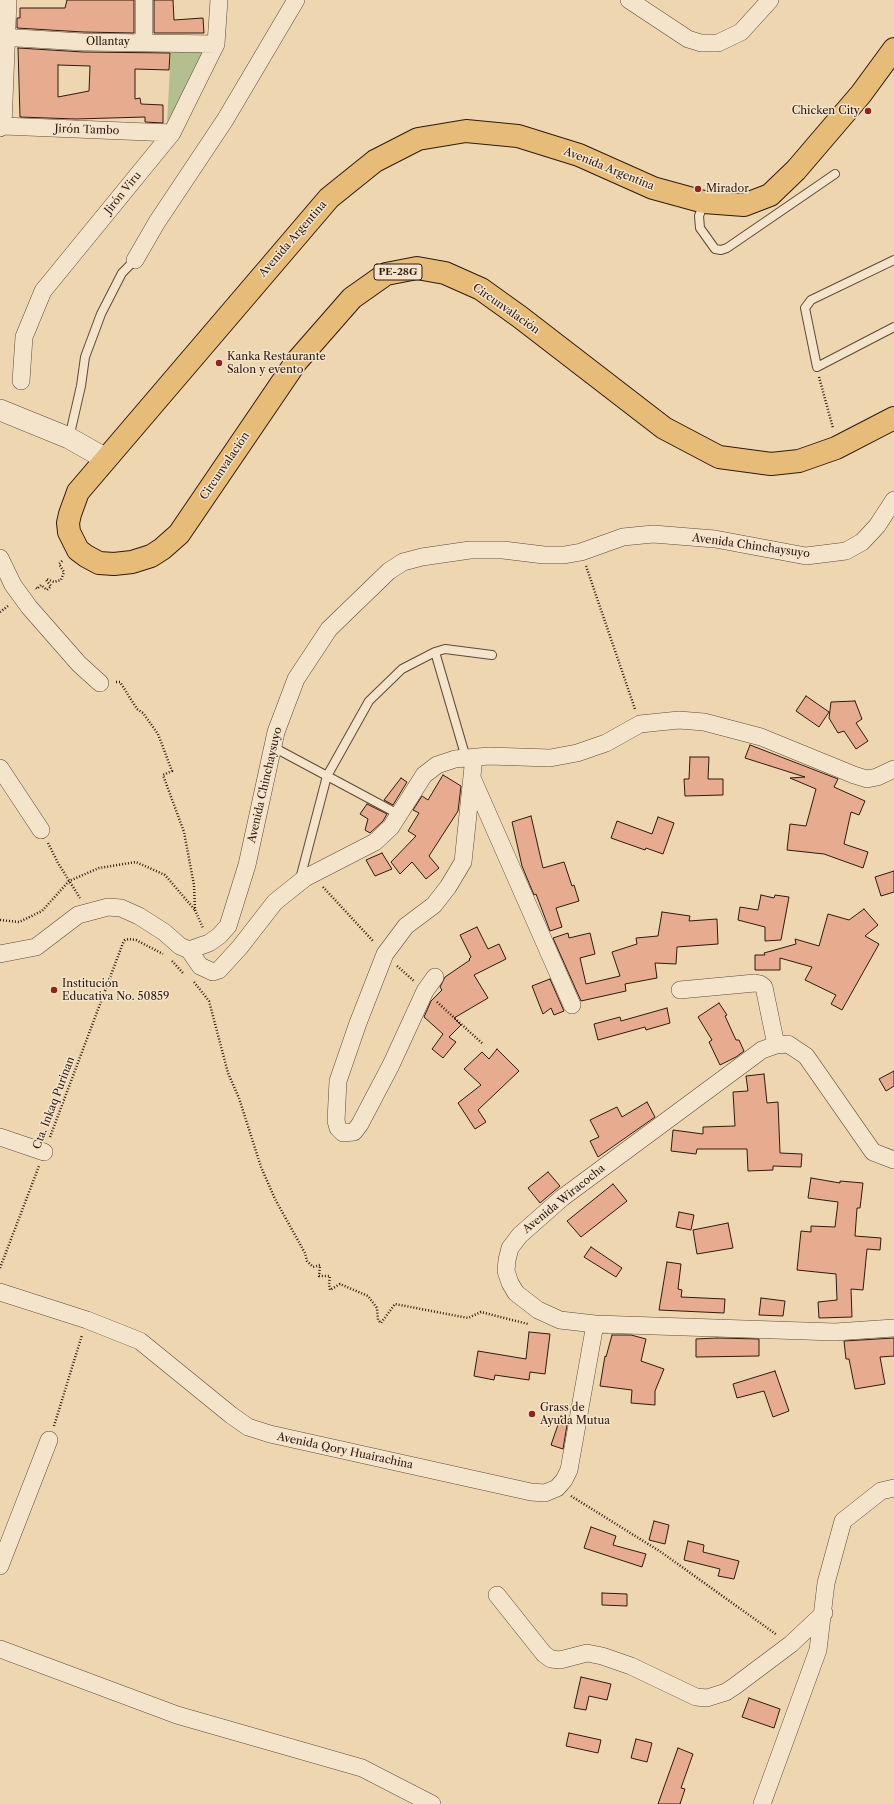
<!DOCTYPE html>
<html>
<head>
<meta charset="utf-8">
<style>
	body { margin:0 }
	canvas { display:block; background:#eed6b0 }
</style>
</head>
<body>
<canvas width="894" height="1804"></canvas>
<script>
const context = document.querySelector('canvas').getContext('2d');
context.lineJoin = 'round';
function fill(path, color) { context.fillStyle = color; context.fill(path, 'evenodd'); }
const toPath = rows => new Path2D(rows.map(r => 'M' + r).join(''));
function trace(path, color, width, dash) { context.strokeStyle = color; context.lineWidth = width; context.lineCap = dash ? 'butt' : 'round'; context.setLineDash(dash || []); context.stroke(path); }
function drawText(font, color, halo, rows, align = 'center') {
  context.font = font + ' "Libre Caslon Text",serif'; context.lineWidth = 3; context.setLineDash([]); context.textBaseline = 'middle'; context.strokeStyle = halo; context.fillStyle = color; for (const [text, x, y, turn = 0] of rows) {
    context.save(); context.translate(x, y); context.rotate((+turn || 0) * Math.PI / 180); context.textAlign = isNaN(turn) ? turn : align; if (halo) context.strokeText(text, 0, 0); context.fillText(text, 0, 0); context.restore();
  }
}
fill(toPath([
	[171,47,205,50,167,124]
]), '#b3bf8f');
const building = toPath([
	[67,0,134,0,134,33,83,32,17,28,17,18,20,18,20,8,65,8,67,0],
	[154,0,173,0,174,20,203,18,204,33,154,33,154,0],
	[18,48,83,52,170,53,169,70,135,69,135,99,140,98,141,104,163,105,163,123,145,122,145,117,76,119,20,117,18,48],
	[58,65,90,66,89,91,58,97,58,65],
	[806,696,829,712,819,727,796,711,806,696],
	[855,701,862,719,856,723,868,741,856,749,844,731,838,733,829,718,831,702,855,701],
	[750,745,838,779,834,787,865,801,859,815,851,812,844,844,868,852,863,868,824,854,787,850,790,824,806,826,816,789,790,778,805,777,745,758,750,745],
	[690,757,709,757,708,779,723,779,723,795,685,796,684,779,689,779,690,757],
	[443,775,461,786,458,811,429,856,439,868,426,879,412,862,400,874,391,862,416,836,408,831,419,813,413,810,422,796,428,800,443,775],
	[401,778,407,782,393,805,384,800,401,778],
	[367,804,387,814,383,821,370,833,365,830,368,819,360,814,367,804],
	[531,816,543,868,564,862,572,886,574,885,579,901,556,908,562,927,550,931,536,894,534,895,522,866,512,822,531,816],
	[658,817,674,823,663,854,646,848,645,850,611,838,617,821,652,834,658,817],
	[382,853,392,869,375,876,366,860,382,853],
	[894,871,894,892,881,896,875,877,894,871],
	[761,895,774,898,775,895,789,897,781,940,765,941,765,927,738,920,740,907,758,910,761,895],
	[864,909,878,925,865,936,879,944,842,1010,831,1004,836,995,805,980,812,967,780,958,780,970,755,970,755,955,765,955,764,953,796,944,795,939,819,946,828,914,849,920,864,909],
	[662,912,690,916,689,921,717,919,718,944,677,947,676,964,655,963,657,978,625,984,626,991,581,1001,553,938,568,933,569,938,590,933,595,954,580,958,586,984,620,976,612,952,637,944,636,938,658,936,662,912],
	[477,927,488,949,499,944,506,959,474,975,488,998,454,1018,461,1025,449,1037,456,1042,443,1058,432,1049,443,1034,424,1017,431,1001,442,990,440,987,445,977,470,960,469,959,471,957,460,935,477,927],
	[550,979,564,1011,554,1015,551,1008,543,1014,532,986,550,979],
	[719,1003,727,1015,725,1016,736,1040,739,1040,744,1051,736,1057,720,1065,709,1042,712,1040,698,1017,719,1003],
	[667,1008,670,1023,646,1030,645,1027,598,1040,594,1024,620,1017,621,1021,667,1008],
	[497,1049,519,1071,478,1110,486,1122,475,1129,458,1103,481,1085,464,1069,482,1052,489,1059,497,1049],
	[894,1071,894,1086,886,1091,879,1079,894,1071],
	[764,1074,767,1103,778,1102,780,1153,802,1154,801,1167,773,1166,773,1170,748,1171,747,1149,697,1149,696,1154,671,1151,673,1130,703,1134,703,1127,735,1126,733,1092,748,1091,746,1076,764,1074],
	[647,1102,655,1117,598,1157,590,1141,599,1137,590,1120,617,1107,622,1117,647,1102],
	[548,1172,560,1186,540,1203,528,1188,548,1172],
	[811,1178,840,1183,840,1181,863,1183,860,1208,857,1208,855,1236,881,1238,880,1250,867,1249,863,1290,851,1289,852,1317,819,1318,818,1302,837,1300,836,1274,797,1270,801,1231,811,1232,811,1226,835,1227,838,1202,808,1198,811,1178],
	[613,1184,627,1201,581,1237,567,1221,613,1184],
	[679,1212,694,1215,691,1230,676,1227,679,1212],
	[728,1223,733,1248,697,1254,693,1230,728,1223],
	[591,1247,622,1268,616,1277,584,1257,591,1247],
	[667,1262,681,1264,678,1289,682,1290,681,1297,725,1299,724,1313,659,1310,667,1262],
	[761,1298,785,1301,783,1316,759,1315,761,1298],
	[529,1332,550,1334,545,1374,530,1372,529,1380,495,1375,494,1380,474,1376,478,1351,526,1359,529,1332],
	[612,1335,631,1335,646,1339,641,1361,664,1369,655,1391,655,1405,631,1403,632,1390,600,1386,605,1356,606,1357,612,1335],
	[717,1338,759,1339,759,1356,696,1357,696,1339,717,1338],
	[894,1338,894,1356,880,1357,885,1384,855,1389,849,1359,846,1359,844,1341,894,1338],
	[775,1371,789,1411,773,1417,764,1391,737,1398,733,1384,775,1371],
	[561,1416,568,1419,563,1449,551,1445,561,1416],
	[654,1521,669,1525,665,1544,649,1540,654,1521],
	[591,1527,616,1536,613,1545,646,1554,642,1567,584,1548,591,1527],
	[688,1541,704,1545,703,1552,739,1561,734,1579,718,1576,720,1569,684,1560,688,1541],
	[602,1593,627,1594,627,1606,602,1605,602,1593],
	[581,1677,611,1684,607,1700,589,1696,586,1710,574,1708,581,1677],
	[749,1698,780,1709,774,1728,742,1717,749,1698],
	[569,1733,601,1740,598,1753,566,1746,569,1733],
	[636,1739,652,1743,647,1762,631,1758,636,1739],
	[678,1748,693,1754,681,1788,685,1789,680,1804,658,1804,678,1748]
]);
fill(building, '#e7ab8f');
trace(building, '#2f1a0f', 1);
const service = toPath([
	[704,203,699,216,700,228,715,249,721,250,727,248,835,174],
	[894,260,811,300,805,308,817,367,894,327],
	[69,438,81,386,85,357,101,314,122,273,135,260],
	[435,652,466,758],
	[273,747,400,815],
	[300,879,327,776,369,701,402,669,435,652,445,649,492,655]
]);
const minor = toPath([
	[144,0,144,43],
	[629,0,688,39,701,43,718,43,741,32,770,0],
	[0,37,83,42,216,44],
	[3,126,172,133],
	[0,128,3,126,8,0],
	[135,260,157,222,225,120,296,0],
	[21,381,24,337,43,291,172,133,216,44,219,0],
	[0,558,13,585,29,607,79,664,100,683],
	[0,768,41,830],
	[473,780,572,1005],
	[189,950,200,966,213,972,219,970,240,947,275,902,305,878,375,842,391,827,424,775,437,765,455,759,489,756,550,758,577,753,606,743,640,724,679,720,704,722,761,737,854,775,867,779,877,777,894,769],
	[0,954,36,947,78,915,108,907,121,908,139,916,164,932,180,946,189,950,209,943,219,936,228,926,247,865,276,732,296,679,329,629,389,571,403,562,422,557,470,550,503,550,544,555,564,555,581,552,623,537,653,534,715,539,806,556,846,551,862,542,877,526,894,500],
	[435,977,425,991,391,1065,360,1124,354,1132,343,1133,338,1128,336,1121,338,1081,358,1023,385,954,406,926,434,905,448,887,463,862,474,757],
	[680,990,755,983,760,984,764,987,776,1045],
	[0,1137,44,1152],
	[894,1160,873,1152,806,1056,788,1044,776,1045,762,1050,562,1198,520,1235,510,1248,507,1260,506,1271,510,1283,516,1293,538,1310,560,1320,595,1324,835,1332,894,1328],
	[0,1292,87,1320,140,1341,231,1415,248,1427,270,1434,531,1492,545,1493,557,1488,564,1480,569,1470,595,1324],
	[0,1566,49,1440],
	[497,1595,544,1654,551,1659,560,1660,587,1653,602,1656,631,1666,696,1697,707,1698,726,1692,735,1686,791,1644,824,1613],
	[0,1649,177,1715,362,1768,432,1804],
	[762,1804,818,1650,826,1583,843,1521,881,1491,894,1488]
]);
const tertiary = toPath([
	[0,410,69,438,106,459]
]);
const trunk = toPath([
	[894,49,861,94,796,170,770,195,744,205,704,202,653,188,579,155,518,136,466,131,418,139,375,161,329,198,78,492,70,514,68,523,69,532,78,550,86,556,99,563,114,564,132,562,151,556,162,549,179,534,296,362,352,298,386,274,417,268,445,273,481,289,520,317,664,428,719,457,771,464,799,461,836,448,894,418]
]);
trace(service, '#5f4937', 10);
trace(minor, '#5f4937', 18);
trace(tertiary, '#5f4937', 22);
trace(trunk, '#2f1a0f', 24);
trace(toPath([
	[819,377,833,428],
	[586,566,635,709],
	[36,588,37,589,41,585,47,590,51,586,46,580,47,579,54,582,61,580,64,572,59,564,63,560],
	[0,612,8,606],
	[116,682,120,682,137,709,143,713,158,734,172,771,163,775,184,832,194,885,195,910,203,928],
	[48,843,58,863,80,898],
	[323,887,374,942],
	[0,920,19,922,42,911,69,881,99,868,136,862,165,875,195,910],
	[172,961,183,973],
	[397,966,414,981],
	[194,982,209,1001,228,1073,239,1098,261,1167,275,1199,305,1253,307,1261,313,1267,320,1265,319,1276,330,1276,329,1284,330,1290,340,1284,368,1296,377,1308,378,1320,381,1323,395,1304,468,1318,481,1312,528,1324],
	[437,1002,483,1044],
	[50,1137,123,943,125,940,129,939,136,940,163,954],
	[0,1268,39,1166],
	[54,1426,82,1335],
	[571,1496,661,1552,777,1635]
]), '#2f1a0f', 2.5, [1, 2]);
trace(service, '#f4e4cc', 8);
trace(minor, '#f4e4cc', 17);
trace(tertiary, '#f4e4cc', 21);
trace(trunk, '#e7bb78', 22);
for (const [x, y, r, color] of [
	[868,111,4,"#8f2418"],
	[698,189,4,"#8f2418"],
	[219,363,4,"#8f2418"],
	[54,990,4,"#8f2418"],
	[532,1414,4,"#8f2418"]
]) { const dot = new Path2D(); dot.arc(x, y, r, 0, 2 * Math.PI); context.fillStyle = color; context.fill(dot); trace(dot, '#f4e4cc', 1.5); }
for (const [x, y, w] of [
	[398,272,48]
]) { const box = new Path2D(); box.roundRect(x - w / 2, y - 8, w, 16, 3); context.fillStyle = '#f4e4cc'; context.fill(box); trace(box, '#2f1a0f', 1); }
drawText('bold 10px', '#2f1a0f', null, [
	["PE-28G",398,272]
]);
drawText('11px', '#2f1a0f', '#f4e4cc', [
	["Ollantay",108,42],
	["Jirón Tambo",87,130,2],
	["Avenida Argentina",609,169,22],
	["Jirón Viru",123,193,-51],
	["Avenida Argentina",293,239,-49],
	["Circunvalación",506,309,35],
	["Circunvalación",225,466,-56],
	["Avenida Chinchaysuyo",751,546,8],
	["Avenida Chinchaysuyo",265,785,-77],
	["Cta. Inkaq Purinan",54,1103,-69],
	["Avenida Wiracocha",564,1199,-39],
	["Avenida Qory Huairachina",345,1451,12]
]);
drawText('11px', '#2f1a0f', '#f4e4cc', [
	["Chicken City",860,111,"right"],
	["Mirador",706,189],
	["Kanka Restaurante",227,357],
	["Salon y evento",227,370],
	["Institución",62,984],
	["Educativa No. 50859",62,997],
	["Grass de",540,1408],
	["Ayuda Mutua",540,1421]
], 'left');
</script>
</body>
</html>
